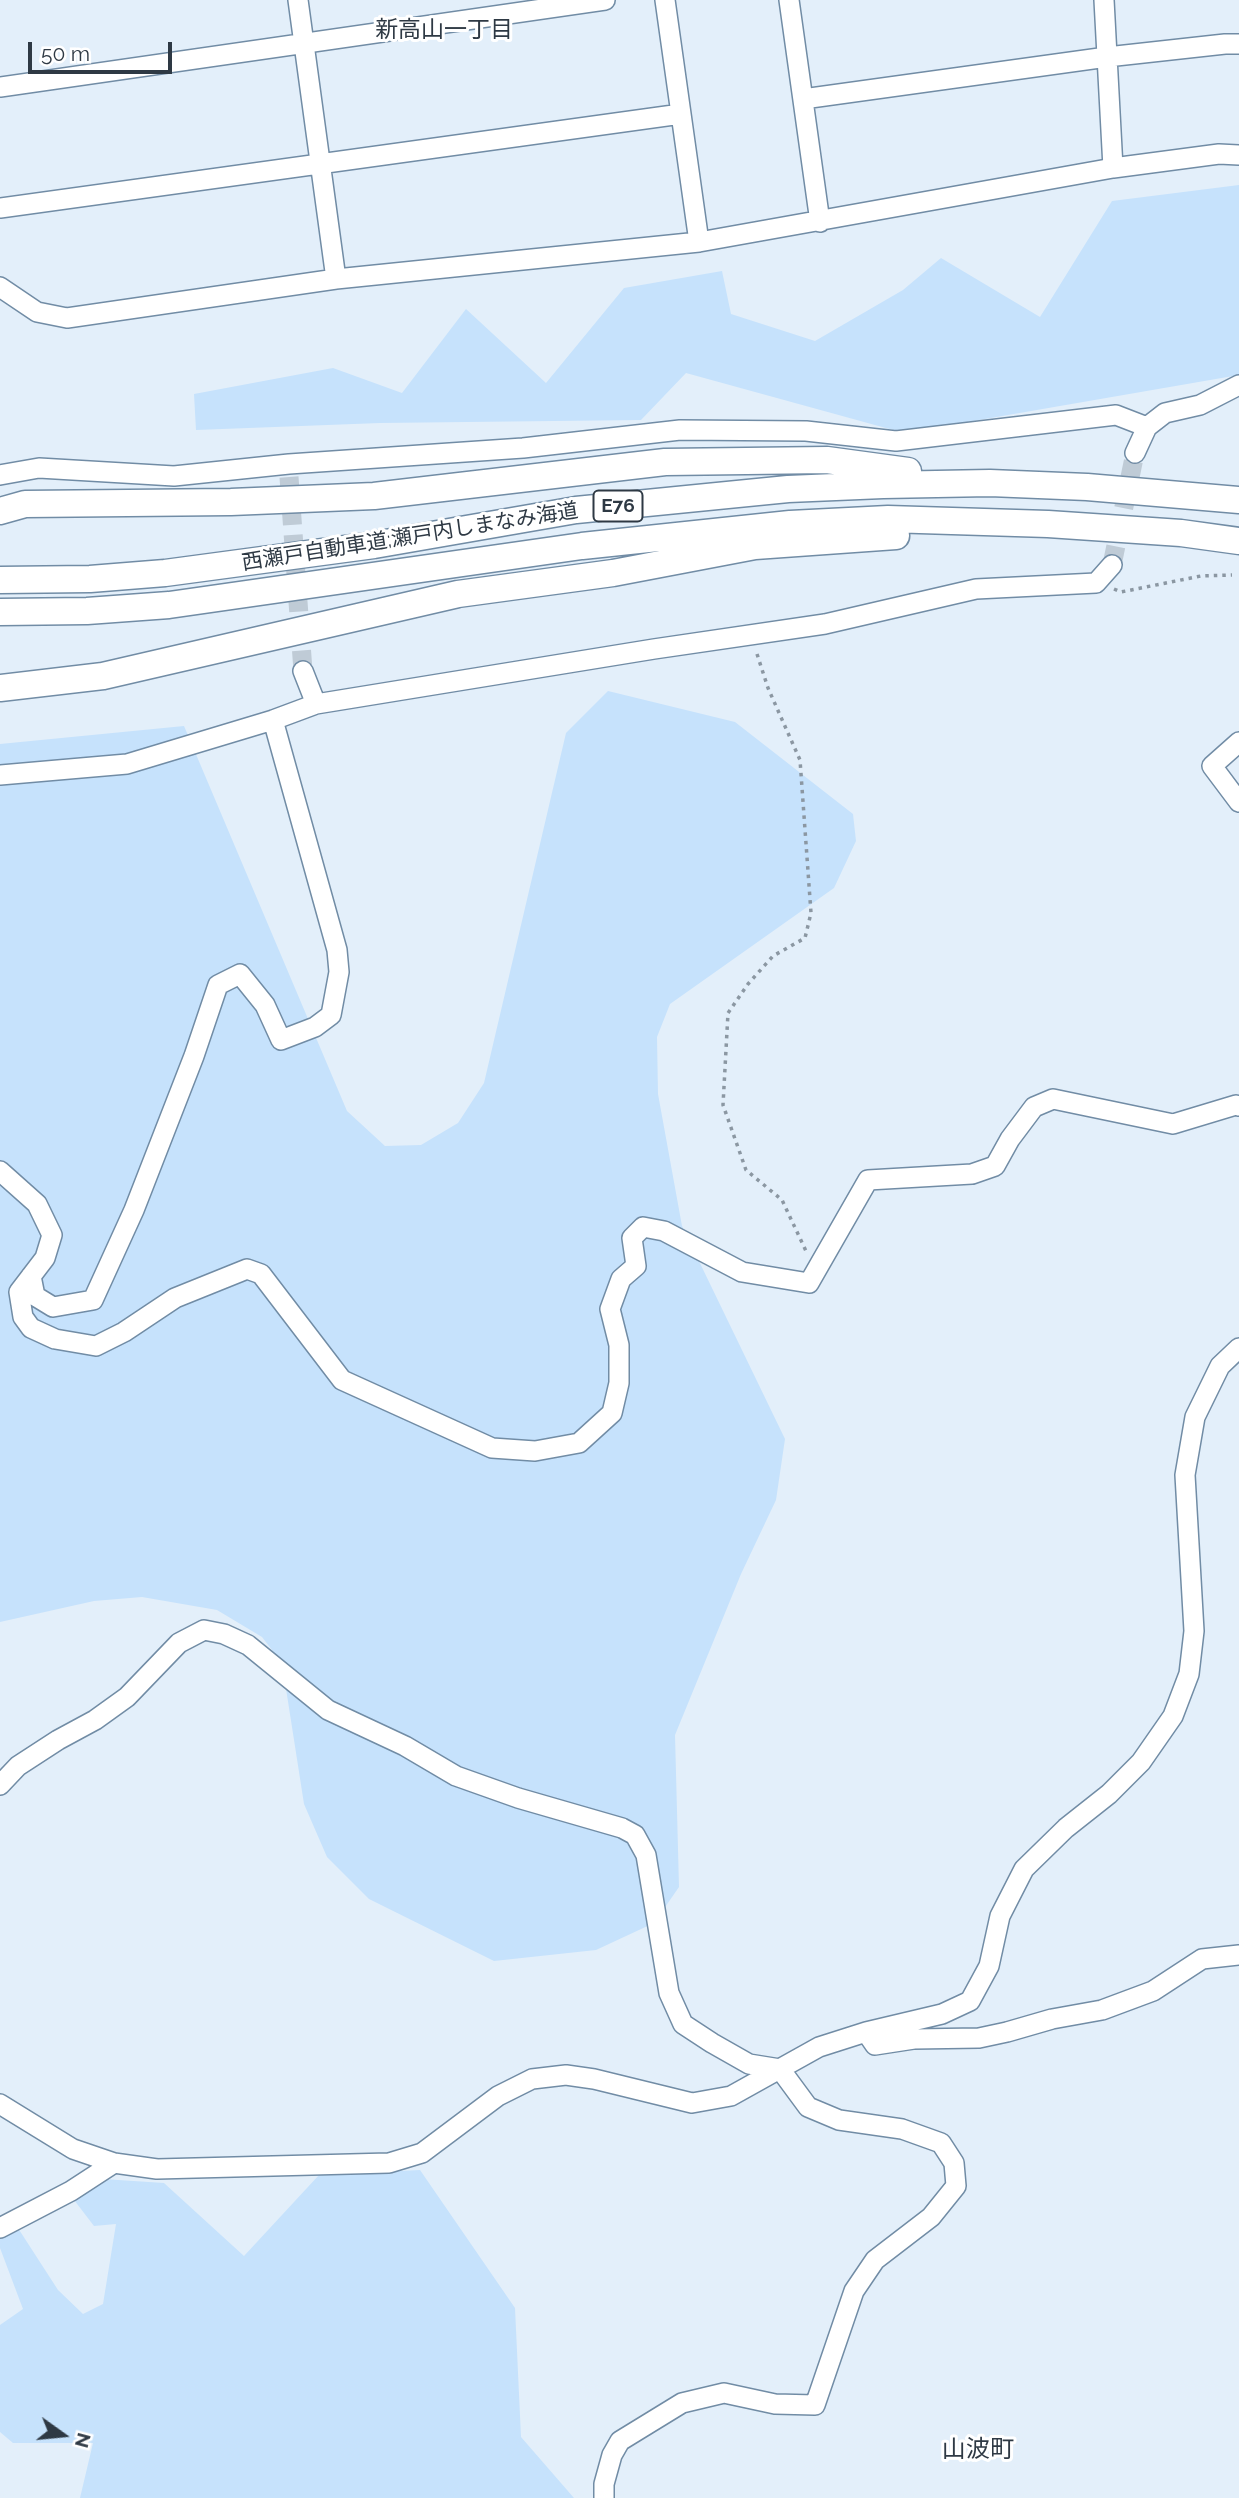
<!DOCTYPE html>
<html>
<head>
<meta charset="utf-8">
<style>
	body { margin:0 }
	#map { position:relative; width:1239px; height:2498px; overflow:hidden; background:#e3effa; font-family:Raleway,sans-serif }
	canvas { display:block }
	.north { position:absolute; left:28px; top:2400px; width:70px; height:70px; -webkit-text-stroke:5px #fff; paint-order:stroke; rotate:105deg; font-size:19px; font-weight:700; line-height:28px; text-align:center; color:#2e3944 }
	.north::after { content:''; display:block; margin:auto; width:24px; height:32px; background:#2e3944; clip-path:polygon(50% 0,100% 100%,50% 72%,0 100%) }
	.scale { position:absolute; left:28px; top:42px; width:144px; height:32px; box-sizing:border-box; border:4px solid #2e3944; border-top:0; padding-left:9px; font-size:21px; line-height:24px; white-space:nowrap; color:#2e3944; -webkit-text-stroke:5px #fff; paint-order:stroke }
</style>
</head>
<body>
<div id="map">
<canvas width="1239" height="2498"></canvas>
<div class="north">N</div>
<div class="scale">50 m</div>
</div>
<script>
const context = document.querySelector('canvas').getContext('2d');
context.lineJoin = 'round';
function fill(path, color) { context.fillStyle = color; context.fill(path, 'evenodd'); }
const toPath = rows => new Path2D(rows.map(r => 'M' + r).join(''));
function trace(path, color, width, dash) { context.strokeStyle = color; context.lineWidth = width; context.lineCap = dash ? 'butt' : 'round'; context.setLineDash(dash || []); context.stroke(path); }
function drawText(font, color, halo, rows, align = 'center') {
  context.font = font + ' Raleway,"Noto Sans JP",sans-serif'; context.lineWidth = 6; context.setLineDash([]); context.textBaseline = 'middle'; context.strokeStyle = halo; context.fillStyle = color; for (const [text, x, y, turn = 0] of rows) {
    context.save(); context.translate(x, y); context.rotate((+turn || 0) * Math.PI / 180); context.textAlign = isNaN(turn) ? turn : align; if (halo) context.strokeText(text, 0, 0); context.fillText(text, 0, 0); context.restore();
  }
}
fill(toPath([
	[1239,185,1239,375,904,433,686,373,641,420,380,423,196,430,194,394,333,368,402,393,466,309,546,383,624,288,722,271,731,314,815,341,903,290,941,258,1040,317,1112,201],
	[608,691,735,722,853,814,856,841,834,888,670,1004,657,1037,658,1094,682,1226,785,1439,776,1500,741,1574,675,1735,679,1887,654,1923,596,1950,494,1961,369,1899,327,1857,304,1804,282,1663,262,1637,217,1610,142,1597,94,1601,0,1622,0,744,184,726,347,1111,385,1146,421,1145,458,1123,484,1083,566,733],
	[420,2170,515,2308,521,2437,574,2498,80,2498,93,2443,13,2443,0,2432,0,2325,23,2309,0,2248,0,2231,16,2225,58,2290,83,2314,103,2304,116,2224,94,2226,71,2196,103,2179,164,2183,244,2256,319,2175]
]), '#c6e2fc');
trace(toPath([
	[289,477,303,671],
	[1112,565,1135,453]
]), '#bfcbd6', 19, [19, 10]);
const minor = toPath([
	[298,0,336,279],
	[665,0,699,242],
	[789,0,820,222],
	[1104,0,1113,168],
	[0,87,605,0],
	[803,99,1107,57,1225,44,1239,44],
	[0,208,681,114],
	[0,287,37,312,67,318,336,279,699,242,1113,168,1219,154,1239,155],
	[1135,453,1147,427,1165,413,1200,405,1239,385],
	[0,475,39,468,174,476,289,464,523,448,680,430,806,431,896,441,1116,415,1147,427],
	[303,671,316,704],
	[1239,742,1212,766,1239,802],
	[0,775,127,764,273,720,316,704,654,649,825,624,976,589,1096,583,1112,565],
	[0,1171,37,1204,52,1235,45,1258,19,1292,23,1317,31,1328,55,1339,96,1346,124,1332,175,1298,247,1269,261,1274,342,1380,492,1448,535,1451,579,1443,612,1413,619,1383,619,1345,610,1309,621,1279,636,1266,632,1238,643,1227,664,1231,742,1272,809,1283,868,1180,972,1174,995,1166,1010,1139,1034,1107,1053,1099,1173,1124,1236,1105,1239,1106],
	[31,1276,35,1296,53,1307,93,1300,134,1210,194,1056,218,985,240,974,265,1005,281,1040,315,1027,331,1015,339,972,337,950,273,720],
	[0,1785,18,1766,58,1740,95,1720,127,1697,179,1643,204,1630,224,1634,248,1645,328,1710,405,1746,456,1776,518,1798,622,1828,635,1835,646,1855,669,1993,683,2024,712,2043,749,2064,780,2069,808,2107,839,2120,902,2129,941,2143,954,2163,956,2186,931,2217,875,2260,854,2291,815,2405,775,2404,724,2393,682,2403,620,2441,612,2455,604,2484,604,2498],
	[866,2032,875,2045,914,2039,979,2038,1007,2032,1052,2019,1102,2010,1153,1991,1202,1959,1239,1955],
	[0,2104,73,2149,114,2163,157,2169,389,2163,422,2153,498,2096,532,2079,566,2075,594,2079,692,2103,731,2096,819,2047,866,2032,942,2014,970,2001,989,1966,1000,1916,1024,1869,1066,1828,1109,1794,1141,1762,1173,1716,1189,1674,1194,1631,1185,1475,1195,1417,1220,1366,1239,1348],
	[0,2228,71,2191,114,2163]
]);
const highway = toPath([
	[0,511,25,504,231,502,374,496,665,462,827,460,908,471],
	[0,580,90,579,165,573,374,545,576,510,788,489,883,485,990,483,1087,487,1239,500],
	[0,612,87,611,169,605,582,546,790,524,888,519,1048,524,1181,533,1239,541],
	[0,688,103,676,458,594,613,573,755,546,896,536]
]);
trace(minor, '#718ca5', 22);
trace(highway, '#718ca5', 29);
trace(toPath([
	[1114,589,1121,592,1201,576,1232,575],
	[757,654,768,688,800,760,811,913,805,938,773,956,748,984,728,1013,723,1105,746,1170,782,1200,806,1251]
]), '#8b97a2', 3.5, [3.5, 5]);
trace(minor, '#fff', 19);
trace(highway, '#fff', 26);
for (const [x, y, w] of [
	[618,506,49]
]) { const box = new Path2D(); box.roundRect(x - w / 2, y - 15.5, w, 31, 5); context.fillStyle = '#fff'; context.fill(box); trace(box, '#2e3944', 2); }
drawText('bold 19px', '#2e3944', null, [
	["E76",618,506]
]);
drawText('21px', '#2e3944', '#fff', [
	["西瀬戸自動車道;瀬戸内しまなみ海道",410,537,-9]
]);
drawText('23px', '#2e3944', '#fff', [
	["新高山一丁目",444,30]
]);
drawText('24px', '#2e3944', '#fff', [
	["山波町",978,2450]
]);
</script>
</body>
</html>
